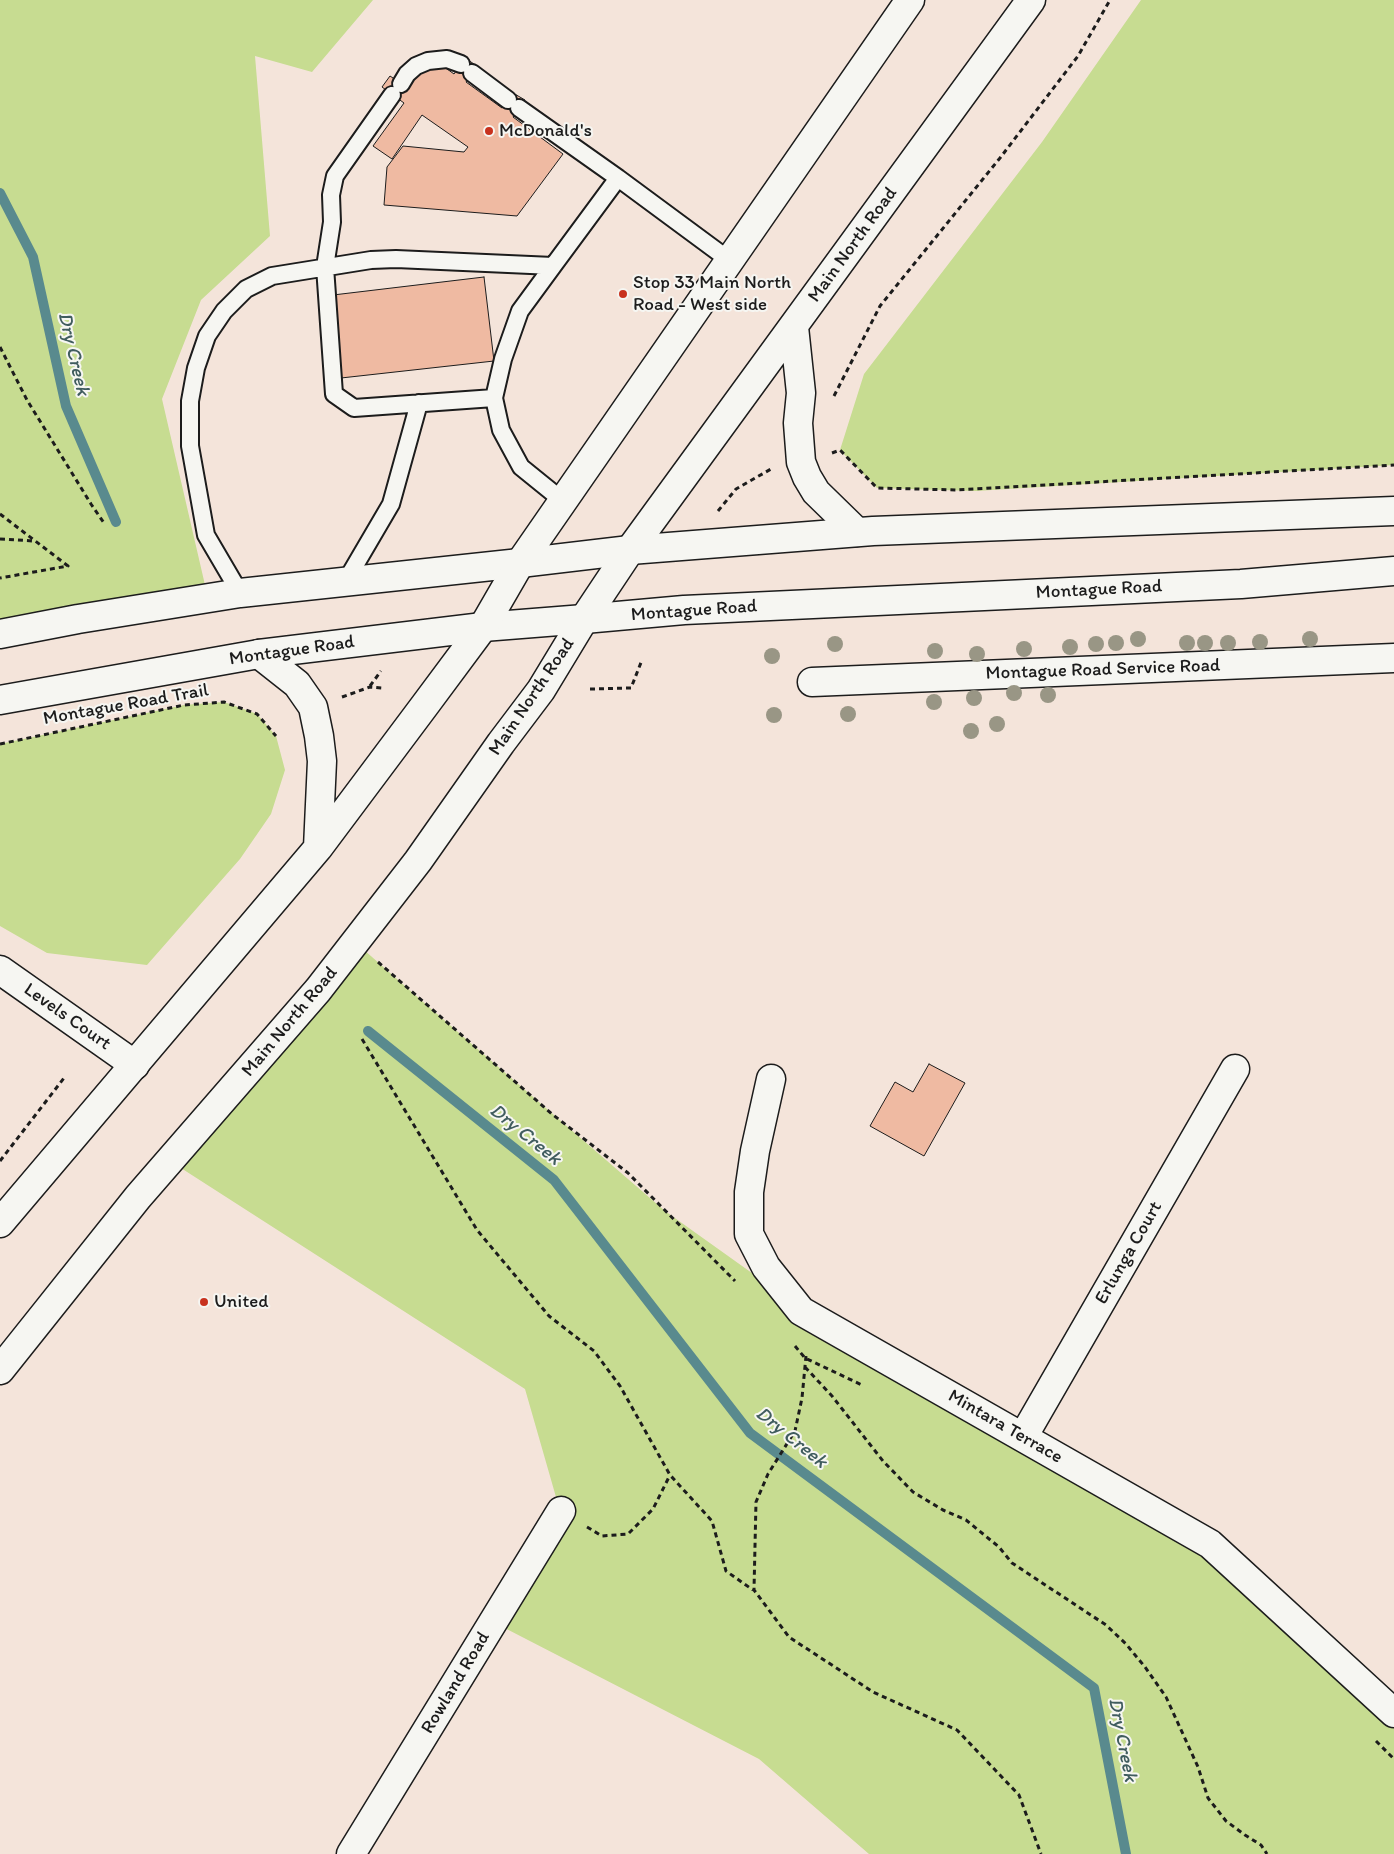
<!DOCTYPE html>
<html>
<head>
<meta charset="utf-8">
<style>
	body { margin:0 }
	canvas { display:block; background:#f4e4da }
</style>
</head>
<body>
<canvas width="1394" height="1854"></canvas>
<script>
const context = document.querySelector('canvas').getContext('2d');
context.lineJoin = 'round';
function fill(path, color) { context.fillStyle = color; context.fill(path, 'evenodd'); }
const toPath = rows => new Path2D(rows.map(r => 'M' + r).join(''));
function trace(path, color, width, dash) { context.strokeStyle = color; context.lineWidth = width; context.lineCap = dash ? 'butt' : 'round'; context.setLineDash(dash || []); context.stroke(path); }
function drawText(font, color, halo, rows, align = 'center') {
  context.font = font + ' Itim,sans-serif'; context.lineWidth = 4; context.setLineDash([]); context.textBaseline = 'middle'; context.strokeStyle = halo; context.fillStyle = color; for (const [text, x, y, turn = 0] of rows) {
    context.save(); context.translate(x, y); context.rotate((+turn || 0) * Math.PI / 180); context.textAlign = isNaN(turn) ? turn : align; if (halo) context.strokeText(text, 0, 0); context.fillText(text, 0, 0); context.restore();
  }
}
fill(toPath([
	[0,0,373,0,312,72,255,56,270,236,201,300,162,399,208,598,0,634],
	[1141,0,1394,0,1394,465,976,491,877,488,840,450,864,374,1042,142],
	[224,702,257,714,276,736,285,770,271,814,240,859,147,965,47,953,0,926,0,744,184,705],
	[355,942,414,994,665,1211,815,1318,1210,1544,1394,1713,1394,1854,869,1854,759,1759,493,1622,560,1511,525,1389,170,1161]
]), '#c7dc91');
trace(toPath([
	[0,193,33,257,66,406,116,522],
	[368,1031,554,1180,750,1433,1094,1688,1126,1854]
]), '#598a8e', 10);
const building = toPath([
	[465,58,477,66,466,82,502,108,513,93,525,100,513,117,563,154,517,216,384,205,387,167,403,146,464,152,468,147,422,115,392,159,373,146,404,103,382,87,390,76,408,88,421,70,443,66,454,74,465,58],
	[484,277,494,361,341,378,333,295,484,277],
	[929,1064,965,1083,924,1156,870,1126,895,1082,913,1092,929,1064]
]);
fill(building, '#efbaa2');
trace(building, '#1c1c1c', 1);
const service = toPath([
	[472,73,508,100],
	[401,84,407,74,416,66,428,61,447,59,461,64],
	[392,95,335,176,331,195,332,222,325,267,334,394,354,408,494,398],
	[519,108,618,178],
	[553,266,520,311,503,359,494,398,501,430,521,467,563,501],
	[343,581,350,574,391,504,419,403],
	[240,593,206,535,190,446,190,401,196,368,207,336,224,311,246,289,272,276,371,260,396,259,553,266,618,178,729,260]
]);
const minor = toPath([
	[812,682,1394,658],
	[0,970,135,1065],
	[771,1079,755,1151,749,1192,749,1234,766,1267,801,1311,1210,1544,1394,1713],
	[1023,1437,1235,1069],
	[351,1854,561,1511]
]);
const secondary = toPath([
	[520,563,630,550,873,531,1394,511],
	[584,619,684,610,1241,584,1394,571]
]);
const primary = toPath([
	[0,634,78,619,240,593,520,563],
	[0,700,259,654,483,627,584,619]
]);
const trunk = toPath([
	[794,327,801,393,798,423,801,462,807,477,816,492,857,532],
	[259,654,297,684,313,707,319,736,322,761,318,848],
	[0,1223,318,848,425,705,483,627,520,563,910,0],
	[0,1370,138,1197,318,990,418,861,501,743,541,690,584,619,630,550,1031,0]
]);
trace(service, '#1c1c1c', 20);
trace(minor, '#1c1c1c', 31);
trace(secondary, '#1c1c1c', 31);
trace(primary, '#1c1c1c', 31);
trace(trunk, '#1c1c1c', 31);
trace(toPath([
	[0,347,27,400,91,504,104,523],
	[834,396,880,306,1000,158,1078,56,1110,0],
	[832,453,840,450,877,488,957,490,1394,465],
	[718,511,736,489,771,469],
	[0,514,68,566,0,578],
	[0,539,34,541],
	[370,686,381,671],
	[590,689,631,688,642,660],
	[342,697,370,687,382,688],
	[0,744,184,705,224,702,257,714,276,736],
	[378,962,552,1114,628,1173,735,1281],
	[362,1039,477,1230,549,1316,594,1351,620,1386,670,1475,712,1521,726,1571,753,1590],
	[0,1161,64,1078],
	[795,1346,805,1358,864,1386],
	[806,1356,802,1398,795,1431,768,1474,756,1502,754,1590,789,1637,873,1692,957,1730,1019,1795,1041,1854],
	[805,1367,832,1396,883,1461,913,1492,943,1510,966,1520,999,1547,1012,1563,1106,1625,1126,1644,1145,1667,1166,1697,1198,1767,1208,1798,1226,1821,1245,1835,1261,1845,1267,1854],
	[587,1527,602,1536,628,1534,653,1509,670,1475],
	[1376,1741,1394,1759]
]), '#1c1c1c', 3, [5, 4]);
trace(service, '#f6f6f2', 16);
trace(minor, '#f6f6f2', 28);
trace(secondary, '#f6f6f2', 28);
trace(primary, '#f6f6f2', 28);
trace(trunk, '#f6f6f2', 28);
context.fillStyle = '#999685';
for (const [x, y] of [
	[1138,639],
	[1310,639],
	[1260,642],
	[1116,643],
	[1187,643],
	[1205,643],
	[1228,643],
	[835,644],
	[1096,644],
	[1070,647],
	[1024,649],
	[935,651],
	[977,654],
	[772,656],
	[1014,693],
	[1048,695],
	[974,698],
	[934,702],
	[848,714],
	[774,715],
	[997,724],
	[971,731]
]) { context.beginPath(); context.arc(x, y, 8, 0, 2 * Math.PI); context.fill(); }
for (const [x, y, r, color] of [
	[489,131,5,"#c8321e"],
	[623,294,5,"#c8321e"],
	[204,1302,5,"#c8321e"]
]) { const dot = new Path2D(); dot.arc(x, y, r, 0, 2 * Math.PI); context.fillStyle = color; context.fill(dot); trace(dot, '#f6f6f2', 2); }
drawText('19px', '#1c1c1c', '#f6f6f2', [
	["McDonald's",499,131],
	["Stop 33 Main North",633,283],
	["Road - West side",633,305],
	["United",214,1302]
], 'left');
drawText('19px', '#1c1c1c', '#f6f6f2', [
	["Main North Road",853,245,-54],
	["Montague Road",1099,590,-3],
	["Montague Road",694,611,-4],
	["Montague Road",292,651,-8],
	["Montague Road Service Road",1103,670,-2],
	["Main North Road",532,697,-56],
	["Montague Road Trail",126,705,-10],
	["Levels Court",67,1017,35],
	["Main North Road",290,1022,-50],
	["Erlunga Court",1129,1253,-60],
	["Mintara Terrace",1005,1427,30],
	["Rowland Road",456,1683,-59]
]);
drawText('italic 20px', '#405c5e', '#f6f6f2', [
	["Dry Creek",73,354,77],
	["Dry Creek",525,1135,39],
	["Dry Creek",791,1438,39],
	["Dry Creek",1122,1740,79]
]);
</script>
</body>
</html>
